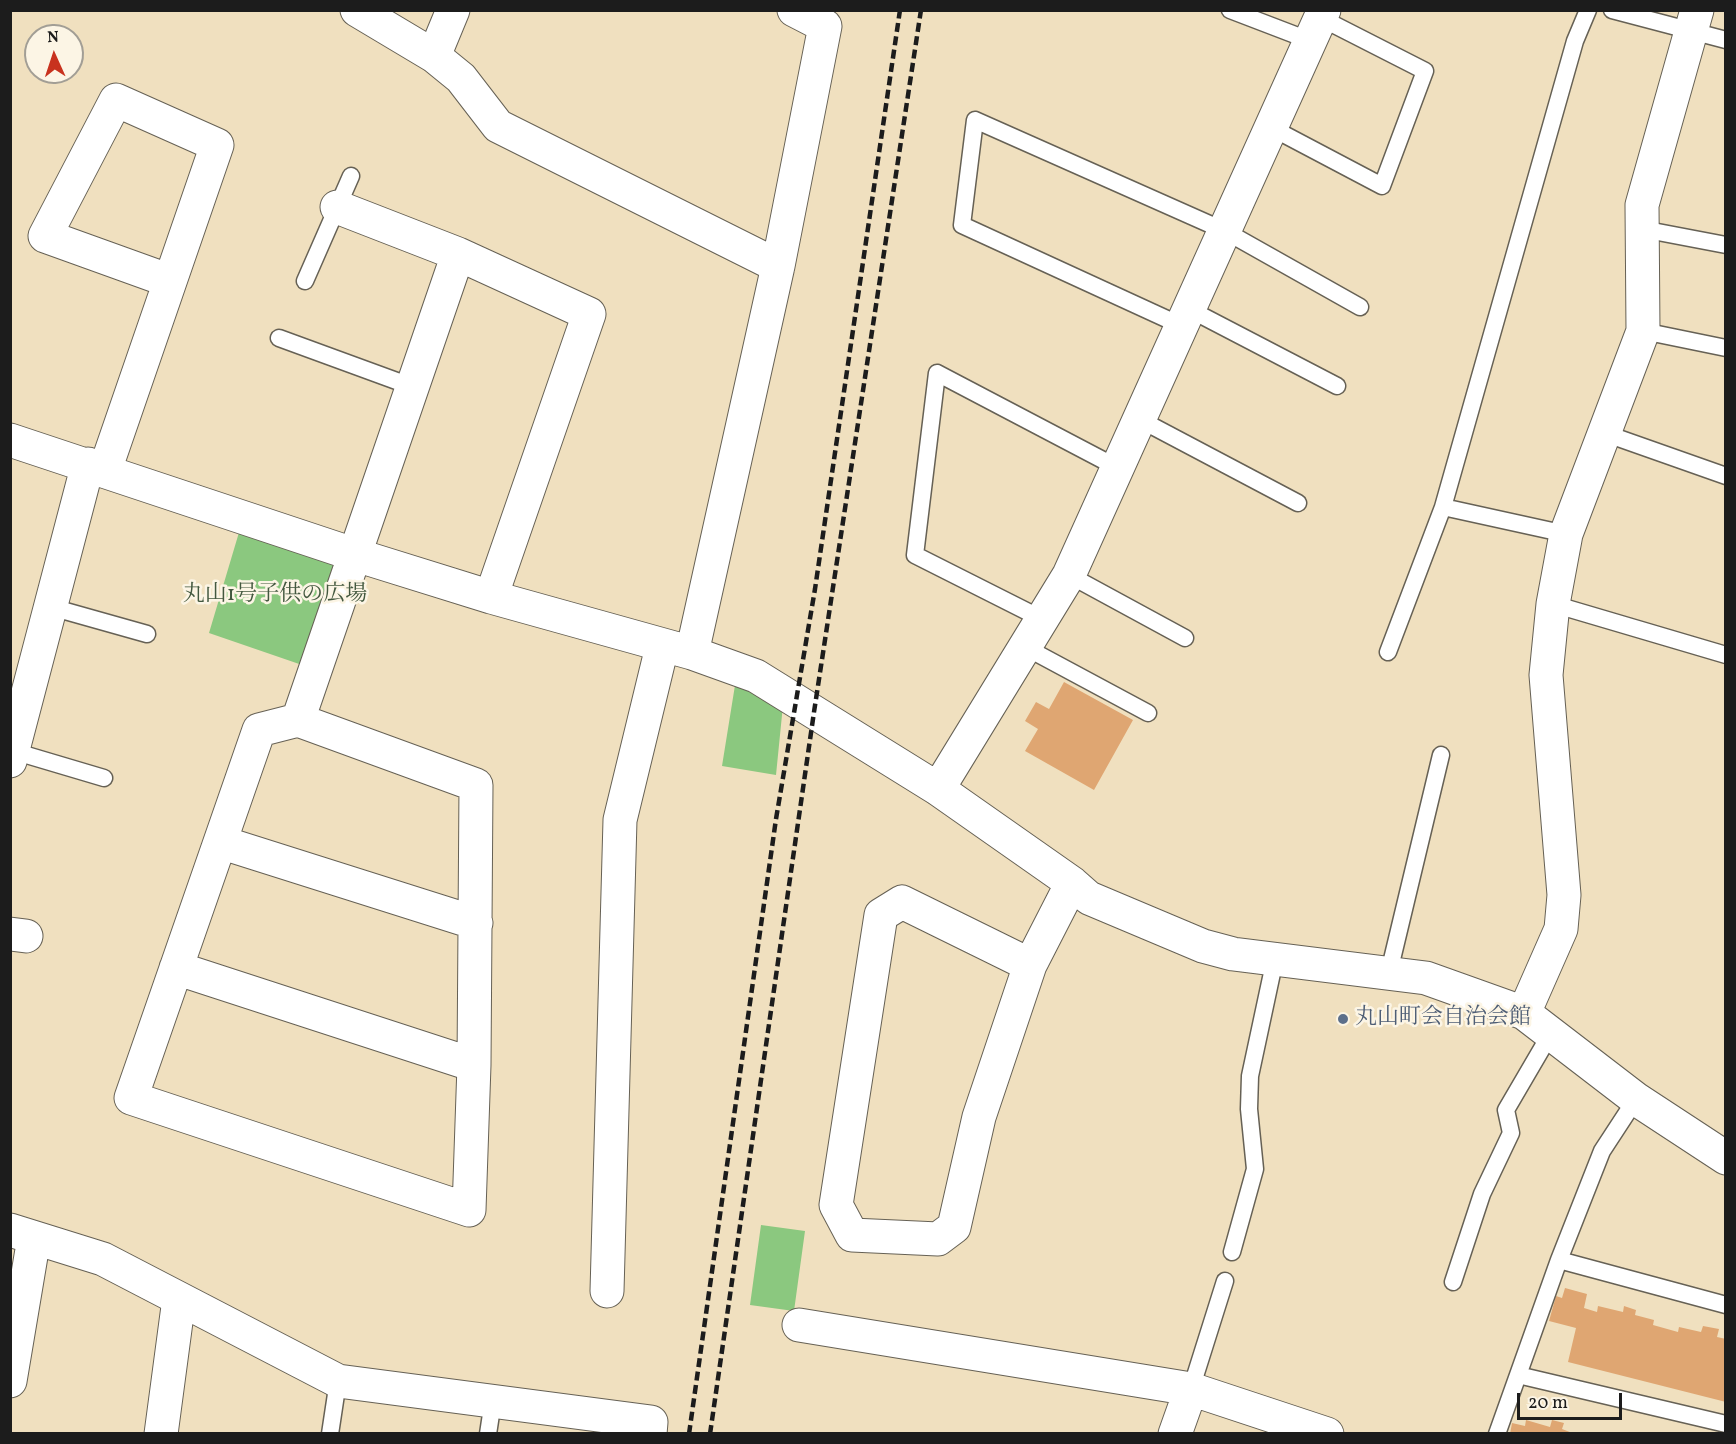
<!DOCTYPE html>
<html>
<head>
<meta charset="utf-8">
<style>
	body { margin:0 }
	#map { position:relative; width:1736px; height:1444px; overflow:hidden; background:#f0e0bf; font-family:Vollkorn,serif }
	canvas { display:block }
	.frame { position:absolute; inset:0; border:12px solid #1c1c1c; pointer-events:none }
	.north { position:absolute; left:24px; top:24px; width:60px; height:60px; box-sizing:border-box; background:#fcf5e5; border:2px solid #a29e95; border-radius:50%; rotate:357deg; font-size:16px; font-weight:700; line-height:24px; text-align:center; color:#1c1c1c }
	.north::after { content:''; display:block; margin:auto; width:21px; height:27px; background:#c8321e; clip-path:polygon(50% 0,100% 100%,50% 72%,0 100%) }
	.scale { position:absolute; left:1517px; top:1393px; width:105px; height:27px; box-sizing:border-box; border:3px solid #1c1c1c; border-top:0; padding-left:8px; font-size:18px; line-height:21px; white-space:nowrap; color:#1c1c1c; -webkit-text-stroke:4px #fcf5e5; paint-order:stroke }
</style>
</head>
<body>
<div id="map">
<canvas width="1736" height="1444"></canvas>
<div class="frame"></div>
<div class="north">N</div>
<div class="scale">20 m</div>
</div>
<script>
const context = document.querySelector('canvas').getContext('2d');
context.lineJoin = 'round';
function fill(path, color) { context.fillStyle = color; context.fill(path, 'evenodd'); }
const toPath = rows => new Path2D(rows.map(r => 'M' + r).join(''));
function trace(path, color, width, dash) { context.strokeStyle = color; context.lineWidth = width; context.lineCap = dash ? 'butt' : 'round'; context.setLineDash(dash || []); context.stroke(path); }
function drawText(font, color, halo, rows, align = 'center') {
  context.font = font + ' Vollkorn,"Noto Serif JP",serif'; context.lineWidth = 5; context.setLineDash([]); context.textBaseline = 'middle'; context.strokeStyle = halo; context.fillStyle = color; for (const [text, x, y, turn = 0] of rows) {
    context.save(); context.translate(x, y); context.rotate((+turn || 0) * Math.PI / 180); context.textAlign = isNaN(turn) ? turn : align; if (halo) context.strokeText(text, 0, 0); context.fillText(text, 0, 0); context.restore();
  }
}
fill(toPath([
	[240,529,341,563,305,666,209,633],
	[736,679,783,705,776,775,722,766],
	[761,1225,805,1231,794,1311,750,1305]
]), '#8bc87f');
fill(toPath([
	[1064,682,1133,720,1094,790,1025,751,1038,729,1025,721,1036,702,1049,709],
	[1565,1288,1587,1294,1584,1308,1597,1312,1598,1306,1623,1312,1624,1306,1636,1310,1635,1315,1654,1320,1653,1325,1678,1332,1679,1327,1701,1332,1703,1326,1719,1329,1717,1337,1726,1339,1726,1402,1568,1362,1576,1328,1549,1321,1556,1296,1562,1298],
	[1526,1420,1550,1427,1552,1420,1564,1423,1562,1429,1575,1434,1510,1434,1512,1423,1525,1426]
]), '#dfa672');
const service = toPath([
	[1230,10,1311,41],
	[1612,10,1726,40],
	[1272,128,1382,186,1425,71,1321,18],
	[1642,229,1726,245],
	[305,281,351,176],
	[1189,309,1337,386],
	[1182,326,962,225,975,120,1225,231,1360,307],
	[1643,331,1726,348],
	[279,338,413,387],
	[1139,419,1298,503],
	[1604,433,1726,476],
	[1566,534,1443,507,1575,41,1588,10],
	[1069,575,1185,638],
	[1553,604,1726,655],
	[51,607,147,634],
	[1042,619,915,555,937,373,1118,468],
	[1025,647,1148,713],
	[1388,652,1443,507],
	[13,751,104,778],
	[1389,972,1441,755],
	[1232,1252,1255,1169,1249,1109,1250,1076,1275,959],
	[1559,1260,1726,1305],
	[1453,1282,1482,1194,1511,1133,1506,1110,1551,1033],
	[1518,1375,1726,1424],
	[1191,1389,1225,1281],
	[330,1434,338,1381],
	[488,1434,493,1401],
	[1497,1434,1559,1260,1602,1151,1636,1099]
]);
const minor = toPath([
	[357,10,434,56,461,78,498,126,778,266],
	[434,56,453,10],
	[337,207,458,254,589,314,491,597],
	[10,440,356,555,491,597,692,653,756,676,938,789,1072,883,1089,898,1203,946,1233,954,1426,978,1524,1013,1636,1099,1726,1158],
	[105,470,217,145,116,100,45,236,170,281],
	[692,653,778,266,825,26,794,10],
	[298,720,259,730,131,1098,469,1210,474,1065,476,785,298,720,458,254],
	[10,761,88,464],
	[938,789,1069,575,1324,10],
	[220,842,476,923],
	[10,934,26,936],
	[1030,965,902,902,881,915,836,1205,852,1235,938,1239,954,1227,979,1117,1030,965,1072,883],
	[176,968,474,1065],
	[1524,1013,1561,929,1564,895,1546,675,1553,604,1566,534,1643,331,1642,205,1697,10],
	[10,1230,103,1259,338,1381,651,1422,650,1434],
	[607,1291,620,820,662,647],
	[799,1325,1191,1389,1327,1434],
	[10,1381,34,1238],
	[161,1434,179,1299],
	[1175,1434,1191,1389]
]);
trace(service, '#666155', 19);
trace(minor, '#666155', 35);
trace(service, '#fff', 16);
trace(minor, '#fff', 33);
trace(toPath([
	[689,1434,776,819,815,589,900,10],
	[710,1434,814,712,921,10]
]), '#1c1c1c', 4.5, [9, 4.5]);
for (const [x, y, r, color] of [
	[1343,1019,6,"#5c6f8a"]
]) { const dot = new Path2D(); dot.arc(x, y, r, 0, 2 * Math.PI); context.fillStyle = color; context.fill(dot); trace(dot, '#fcf5e5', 2); }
drawText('22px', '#43583f', '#fcf5e5', [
	["丸山1号子供の広場",275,596]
]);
drawText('22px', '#4e5e75', '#fcf5e5', [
	["丸山町会自治会館",1355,1019]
], 'left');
</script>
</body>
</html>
